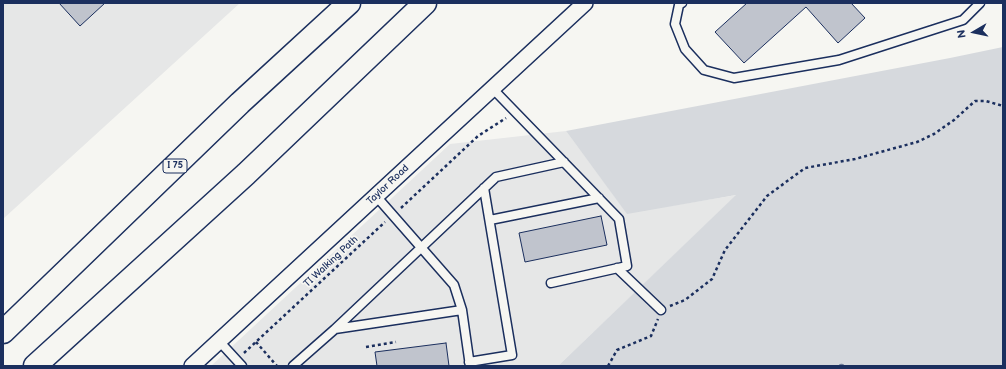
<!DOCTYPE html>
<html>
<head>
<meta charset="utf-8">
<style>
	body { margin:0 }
	#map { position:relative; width:1006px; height:369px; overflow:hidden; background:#f6f6f2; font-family:"Balsamiq Sans",sans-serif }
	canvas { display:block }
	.frame { position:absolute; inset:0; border:4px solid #1b2f5e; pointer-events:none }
	.north { position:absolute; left:954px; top:12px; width:40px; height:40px; -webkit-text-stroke:3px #f6f6f2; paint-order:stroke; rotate:261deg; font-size:11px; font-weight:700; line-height:16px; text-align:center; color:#1b2f5e }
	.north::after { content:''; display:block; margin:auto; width:14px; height:18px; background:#1b2f5e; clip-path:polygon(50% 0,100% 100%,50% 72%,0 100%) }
</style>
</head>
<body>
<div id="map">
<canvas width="1006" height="369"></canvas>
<div class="frame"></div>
<div class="north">N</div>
</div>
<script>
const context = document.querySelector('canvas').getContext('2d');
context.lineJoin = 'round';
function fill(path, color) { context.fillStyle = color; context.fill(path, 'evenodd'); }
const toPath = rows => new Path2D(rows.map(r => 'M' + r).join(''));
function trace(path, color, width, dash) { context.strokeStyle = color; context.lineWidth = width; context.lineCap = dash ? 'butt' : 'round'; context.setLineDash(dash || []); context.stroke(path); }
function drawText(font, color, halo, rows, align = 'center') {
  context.font = font + ' "Balsamiq Sans",sans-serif'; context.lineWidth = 3.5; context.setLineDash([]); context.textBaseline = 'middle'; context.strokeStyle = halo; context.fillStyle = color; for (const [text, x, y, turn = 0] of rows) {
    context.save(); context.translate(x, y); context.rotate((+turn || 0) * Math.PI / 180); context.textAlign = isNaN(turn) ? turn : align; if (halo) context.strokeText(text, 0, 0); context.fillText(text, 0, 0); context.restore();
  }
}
fill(toPath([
	[3,3,240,3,3,219],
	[566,131,627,213,737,195,558,366,211,366,450,144]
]), '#e6e7e7');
fill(toPath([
	[1003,47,1003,366,558,366,736,195,627,214,566,131,950,58]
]), '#d6d9dd');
trace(toPath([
	[841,366,842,366]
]), '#717e99', 4.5);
const building = toPath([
	[59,3,105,3,80,26,59,3],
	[747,3,851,3,865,18,838,43,806,7,744,63,715,32,747,3],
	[601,216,607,245,525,262,519,233,601,216],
	[446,343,449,366,377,366,375,352,446,343]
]);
fill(building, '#c0c4cd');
trace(building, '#1b2f5e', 1);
const service = toPath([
	[682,3,679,5,675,24,685,49,704,70,734,78,839,60,963,20,980,3],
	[492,88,619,219,627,266,551,283],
	[376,196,454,285,462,310],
	[490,220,599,198],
	[617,268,661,310],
	[335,329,496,177,564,162],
	[219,341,242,366],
	[469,362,512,355,484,188],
	[293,366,335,329,462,310,470,366]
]);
const minor = toPath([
	[192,366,585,3]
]);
const motorway = toPath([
	[3,332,240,103,349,3],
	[35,366,246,174,425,3]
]);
trace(service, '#1b2f5e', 11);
trace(minor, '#1b2f5e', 18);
trace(motorway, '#1b2f5e', 25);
trace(toPath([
	[401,208,478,136,506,118],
	[670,306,685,300,712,279,725,250,767,196,805,168,855,159,917,142,934,134,954,120,975,101,986,101,1003,106],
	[256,342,277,366],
	[366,347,396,342],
	[244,353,385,222],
	[608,366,617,350,651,336,658,319]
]), '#1b2f5e', 2.5, [3, 3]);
trace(service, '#f6f6f2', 8);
trace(minor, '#f6f6f2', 15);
trace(motorway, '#f6f6f2', 22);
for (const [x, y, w] of [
	[175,166,24]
]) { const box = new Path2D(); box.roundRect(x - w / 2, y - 7, w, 14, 3); context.fillStyle = '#f6f6f2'; context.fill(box); trace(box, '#1b2f5e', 1); }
drawText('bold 9px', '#1b2f5e', null, [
	["I 75",175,166]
]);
drawText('10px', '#1b2f5e', '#f6f6f2', [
	["Taylor Road",388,185,-43],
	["TI Walking Path",331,262,-43]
]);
</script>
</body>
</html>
